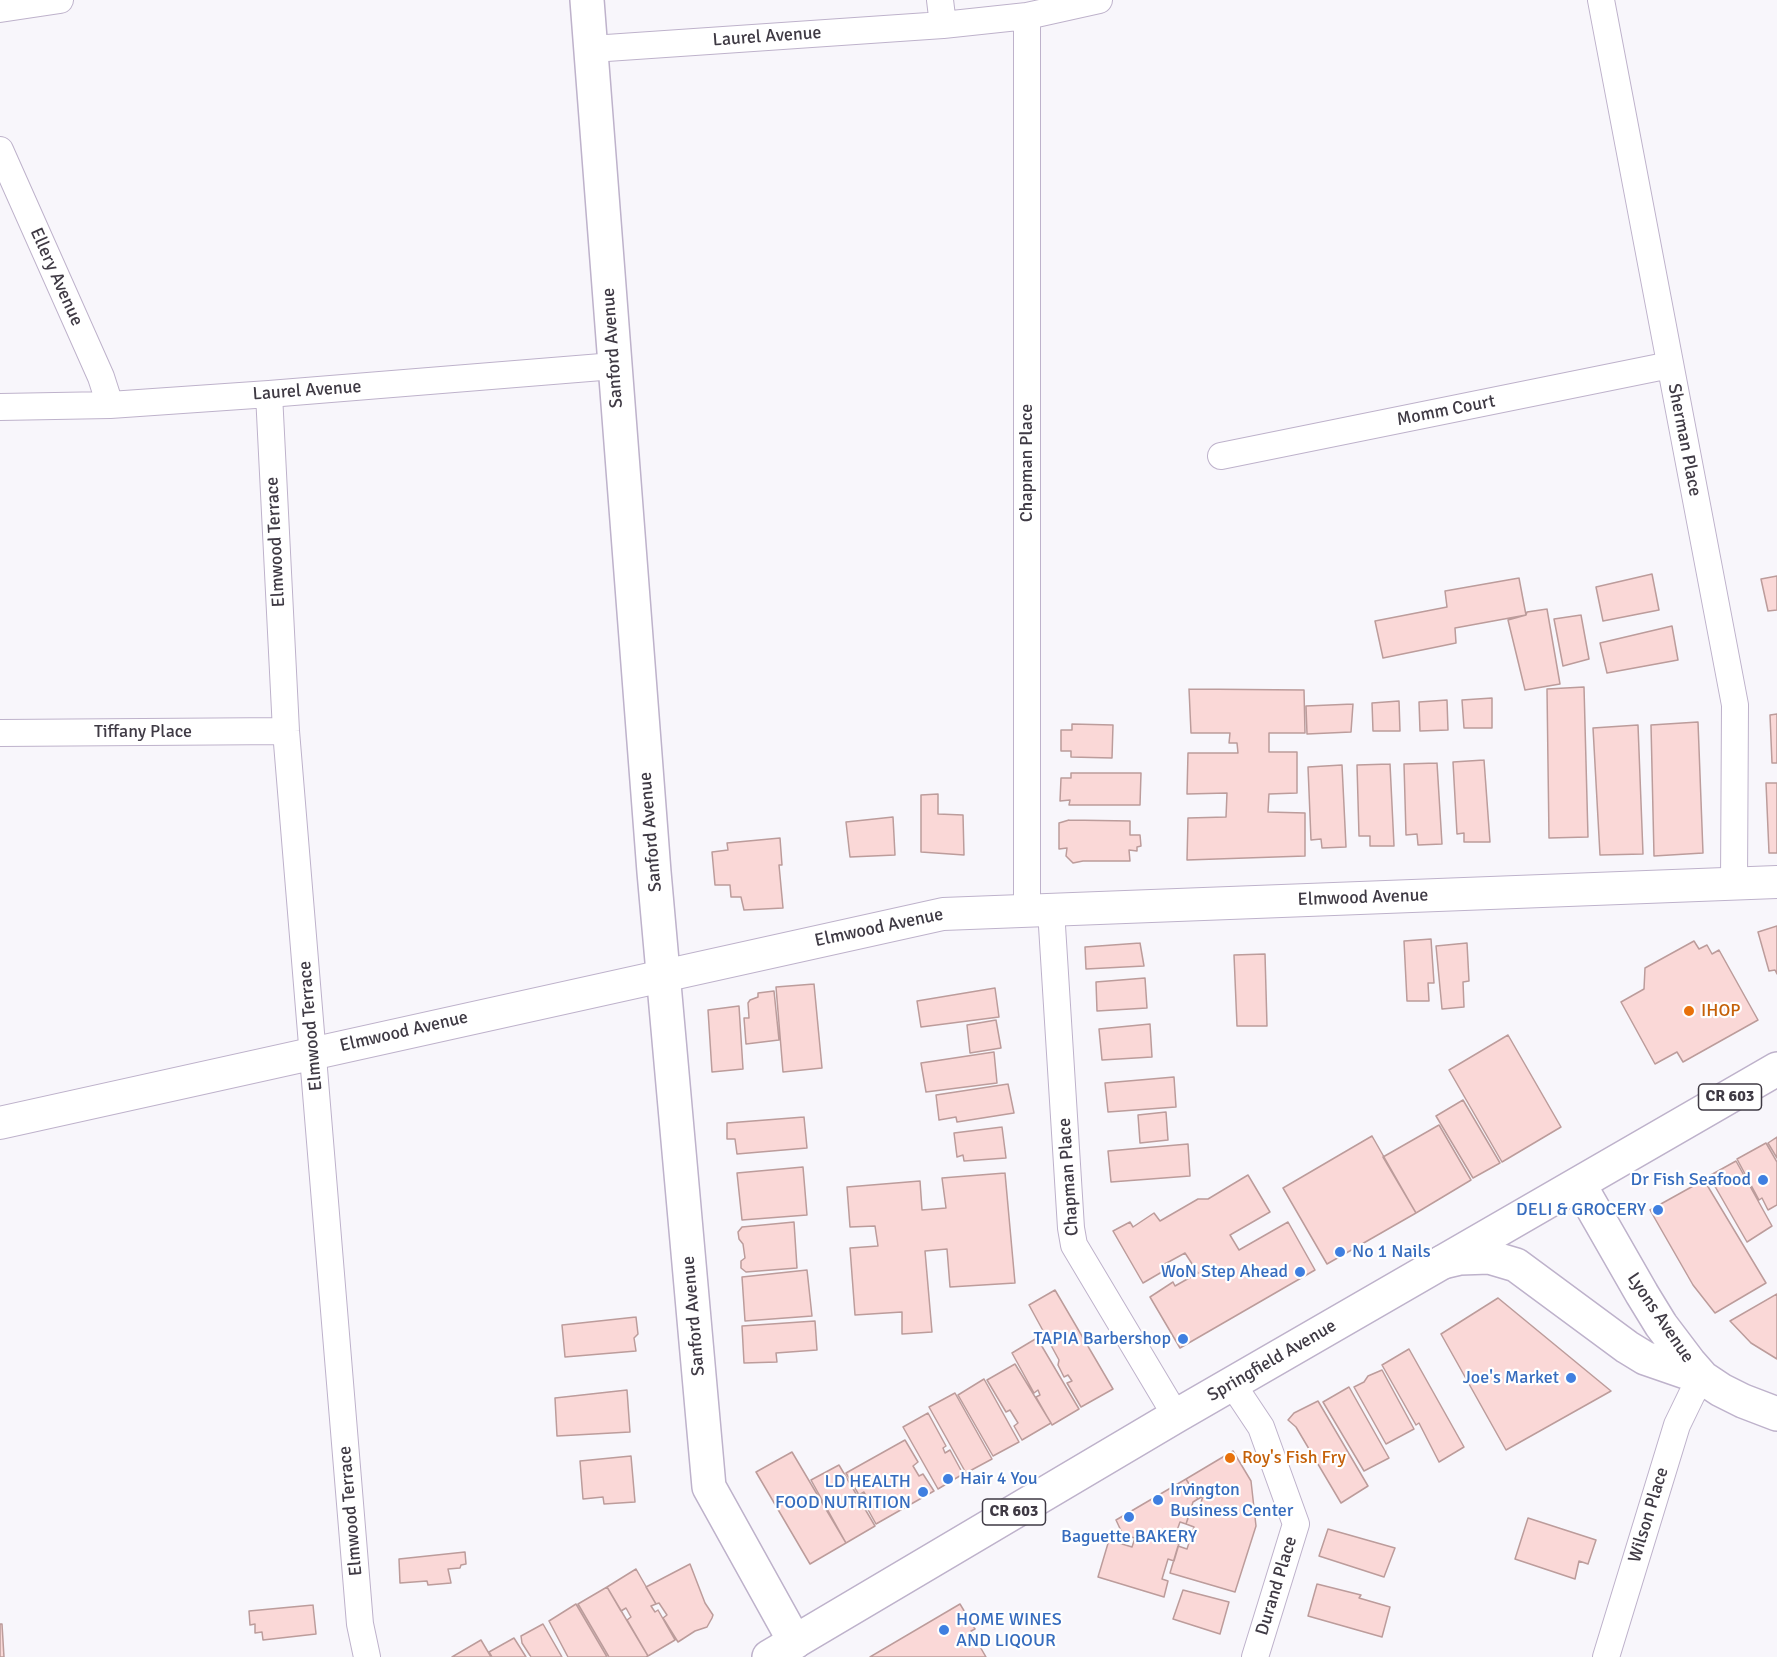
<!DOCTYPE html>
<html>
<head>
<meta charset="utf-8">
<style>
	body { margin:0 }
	canvas { display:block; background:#f8f6fb }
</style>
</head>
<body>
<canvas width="1777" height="1657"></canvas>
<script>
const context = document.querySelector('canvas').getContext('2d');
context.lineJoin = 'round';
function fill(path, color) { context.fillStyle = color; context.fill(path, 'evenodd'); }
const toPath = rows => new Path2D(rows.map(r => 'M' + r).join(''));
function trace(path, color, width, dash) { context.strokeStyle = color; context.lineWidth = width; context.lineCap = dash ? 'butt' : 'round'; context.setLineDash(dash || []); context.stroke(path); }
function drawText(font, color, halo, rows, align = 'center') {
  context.font = font + ' Signika,sans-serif'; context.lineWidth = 4.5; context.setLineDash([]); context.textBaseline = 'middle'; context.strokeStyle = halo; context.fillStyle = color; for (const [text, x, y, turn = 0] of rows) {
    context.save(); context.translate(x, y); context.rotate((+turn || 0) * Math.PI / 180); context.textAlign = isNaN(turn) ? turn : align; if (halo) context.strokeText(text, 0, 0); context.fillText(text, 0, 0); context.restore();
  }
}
const building = toPath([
	[1652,574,1659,610,1603,621,1596,587,1652,574],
	[1777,576,1777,610,1768,611,1761,579,1777,576],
	[1519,578,1526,615,1455,628,1456,643,1383,658,1375,621,1447,607,1445,591,1519,578],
	[1547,609,1560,684,1525,690,1508,620,1526,615,1527,612,1547,609],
	[1581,615,1589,659,1563,666,1554,619,1581,615],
	[1672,626,1678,660,1607,673,1600,643,1672,626],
	[1584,687,1588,837,1549,838,1547,689,1584,687],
	[1189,689,1304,690,1305,733,1269,733,1269,752,1297,752,1297,793,1269,794,1268,812,1305,813,1305,856,1187,860,1188,818,1226,817,1227,793,1187,794,1188,753,1238,753,1237,743,1229,743,1230,733,1191,733,1189,689],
	[1492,698,1492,728,1464,728,1462,700,1492,698],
	[1447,700,1448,730,1420,731,1419,702,1447,700],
	[1399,701,1400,731,1373,731,1372,703,1399,701],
	[1353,704,1351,732,1307,734,1306,706,1353,704],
	[1777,714,1777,763,1772,763,1770,715,1777,714],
	[1698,722,1703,853,1654,856,1651,725,1698,722],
	[1072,724,1113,725,1112,758,1071,757,1071,751,1061,751,1061,730,1072,730,1072,724],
	[1638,725,1643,854,1600,855,1593,728,1638,725],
	[1484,760,1490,842,1464,842,1464,833,1457,834,1453,762,1484,760],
	[1437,763,1442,844,1418,845,1417,834,1406,835,1404,764,1437,763],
	[1390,764,1394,846,1370,846,1370,836,1359,836,1357,765,1390,764],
	[1342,765,1346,847,1322,848,1321,839,1311,840,1308,767,1342,765],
	[1071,773,1141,773,1140,805,1069,805,1070,800,1060,801,1061,778,1071,778,1071,773],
	[1766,783,1777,783,1777,853,1769,853,1766,783],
	[938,794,938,814,963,815,964,855,921,852,921,795,938,794],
	[893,817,895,855,850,857,846,822,893,817],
	[1069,820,1130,821,1130,835,1140,835,1141,846,1137,847,1137,851,1129,850,1130,861,1083,861,1073,863,1066,856,1067,848,1059,849,1059,823,1069,820],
	[780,838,782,865,779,865,783,908,744,910,741,897,731,897,730,885,715,885,712,852,728,850,727,843,780,838],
	[1777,926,1777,974,1775,970,1769,971,1758,932,1777,926],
	[1431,939,1434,983,1428,983,1429,1001,1407,1001,1404,941,1431,939],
	[1694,941,1699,949,1707,945,1712,954,1719,950,1758,1020,1683,1062,1677,1052,1655,1064,1621,1002,1644,989,1645,968,1694,941],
	[1140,943,1144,966,1086,969,1085,947,1140,943],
	[1467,943,1469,981,1463,982,1464,1007,1442,1009,1436,946,1467,943],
	[1265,954,1267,1026,1237,1026,1234,955,1265,954],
	[1145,978,1147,1008,1097,1011,1096,982,1145,978],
	[814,984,822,1068,783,1072,776,987,814,984],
	[995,988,999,1017,921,1027,917,1001,995,988],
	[774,991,779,1040,746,1044,744,1018,749,1018,748,1003,750,1000,758,997,758,993,774,991],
	[739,1006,743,1069,712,1072,708,1010,739,1006],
	[996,1020,1001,1048,970,1053,967,1025,996,1020],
	[1150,1024,1152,1057,1102,1060,1099,1029,1150,1024],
	[1508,1035,1561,1127,1502,1162,1449,1070,1508,1035],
	[994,1052,997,1083,926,1092,921,1063,994,1052],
	[1174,1077,1176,1107,1108,1112,1105,1083,1174,1077],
	[1008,1084,1014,1113,957,1122,956,1117,939,1120,936,1095,1008,1084],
	[1463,1100,1500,1163,1473,1178,1436,1116,1463,1100],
	[1166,1112,1168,1140,1140,1143,1138,1115,1166,1112],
	[804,1117,807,1148,737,1154,735,1139,727,1139,727,1123,804,1117],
	[1439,1125,1471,1180,1416,1213,1383,1157,1439,1125],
	[1002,1127,1006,1158,964,1161,963,1155,957,1157,954,1133,1002,1127],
	[1372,1136,1416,1213,1327,1264,1283,1188,1372,1136],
	[1777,1137,1777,1158,1768,1143,1777,1137],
	[1766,1143,1777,1162,1777,1205,1768,1210,1762,1198,1759,1200,1737,1159,1766,1143],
	[1188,1144,1190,1176,1111,1182,1108,1151,1188,1144],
	[1736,1161,1772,1226,1747,1242,1709,1176,1736,1161],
	[803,1167,807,1215,742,1220,737,1173,803,1167],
	[1005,1173,1015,1283,950,1287,947,1249,925,1251,932,1332,902,1334,902,1312,855,1315,850,1248,878,1246,875,1226,850,1227,847,1187,920,1181,922,1210,946,1208,942,1178,1005,1173],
	[1248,1175,1270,1212,1230,1235,1239,1250,1288,1222,1315,1270,1180,1348,1150,1297,1173,1282,1175,1286,1198,1273,1185,1253,1163,1265,1167,1269,1143,1283,1113,1231,1130,1222,1133,1227,1154,1213,1160,1221,1198,1199,1208,1199,1248,1175],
	[1704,1180,1766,1283,1715,1313,1693,1285,1650,1210,1704,1180],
	[794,1222,797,1268,746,1272,741,1268,741,1261,745,1258,743,1244,739,1239,738,1232,742,1227,794,1222],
	[807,1270,812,1316,745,1321,742,1277,807,1270],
	[1055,1290,1113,1389,1081,1407,1067,1383,1072,1381,1068,1375,1064,1377,1058,1365,1059,1360,1029,1305,1055,1290],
	[1777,1294,1777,1359,1751,1343,1730,1321,1777,1294],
	[1498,1298,1611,1391,1506,1450,1441,1334,1498,1298],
	[636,1317,638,1334,634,1338,636,1351,565,1357,562,1325,636,1317],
	[815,1321,817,1350,776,1353,777,1362,744,1363,742,1326,815,1321],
	[1037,1338,1079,1409,1052,1425,1036,1397,1040,1395,1038,1390,1034,1393,1012,1353,1037,1338],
	[1409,1349,1464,1447,1439,1462,1419,1423,1416,1425,1382,1365,1409,1349],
	[1015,1364,1051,1423,1022,1440,1014,1426,1018,1423,1010,1410,1006,1412,987,1380,1015,1364],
	[1382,1370,1414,1429,1386,1444,1354,1387,1364,1382,1368,1376,1382,1370],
	[984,1379,1019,1442,993,1456,958,1395,984,1379],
	[1349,1387,1389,1458,1364,1471,1323,1402,1349,1387],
	[627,1390,630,1432,557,1436,555,1398,627,1390],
	[955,1393,992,1459,966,1473,929,1407,955,1393],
	[1318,1401,1368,1486,1341,1503,1296,1427,1288,1420,1294,1413,1318,1401],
	[928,1413,946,1446,943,1448,945,1453,950,1450,963,1474,938,1489,903,1427,928,1413],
	[905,1440,918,1462,913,1466,919,1476,923,1474,934,1491,876,1524,866,1506,870,1504,864,1492,859,1495,846,1473,905,1440],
	[1233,1451,1251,1481,1256,1526,1235,1592,1170,1573,1178,1546,1187,1549,1194,1527,1186,1524,1190,1513,1197,1516,1203,1496,1198,1499,1186,1479,1233,1451],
	[792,1452,846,1543,810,1564,756,1472,792,1452],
	[631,1456,635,1502,604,1504,603,1497,583,1499,580,1461,631,1456],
	[839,1465,875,1526,846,1543,811,1480,839,1465],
	[1186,1479,1198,1499,1193,1502,1186,1524,1180,1522,1173,1542,1179,1544,1174,1561,1168,1559,1162,1579,1168,1581,1164,1597,1098,1577,1109,1540,1132,1547,1135,1538,1123,1535,1116,1520,1186,1479],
	[1528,1518,1596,1540,1588,1564,1579,1561,1575,1579,1515,1559,1528,1518],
	[1328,1529,1395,1548,1384,1577,1319,1556,1328,1529],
	[465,1552,466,1564,461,1565,460,1568,448,1569,451,1583,428,1585,427,1581,400,1583,399,1559,465,1552],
	[690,1564,705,1603,713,1615,712,1618,707,1627,695,1631,678,1642,663,1618,667,1615,659,1603,656,1604,646,1587,690,1564],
	[636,1569,656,1604,651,1606,655,1612,658,1610,675,1640,648,1656,627,1620,631,1617,626,1608,621,1611,607,1587,636,1569],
	[1317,1584,1361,1595,1359,1598,1390,1607,1382,1637,1308,1616,1317,1584],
	[607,1587,648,1656,646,1657,609,1657,578,1604,607,1587],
	[1183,1590,1229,1602,1220,1634,1173,1619,1183,1590],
	[576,1604,607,1657,568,1657,549,1621,576,1604],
	[960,1604,975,1629,971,1631,986,1657,870,1657,960,1604],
	[313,1605,316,1634,263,1640,262,1632,255,1633,255,1624,250,1625,249,1611,313,1605],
	[0,1624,2,1624,4,1657,0,1657,0,1624],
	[543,1624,562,1657,531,1657,522,1643,521,1636,543,1624],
	[514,1638,526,1657,492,1657,489,1652,514,1638],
	[481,1640,491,1657,452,1657,481,1640]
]);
fill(building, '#fad8d7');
trace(building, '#bc9c9b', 1.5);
const minor = toPath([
	[940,0,943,25],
	[1601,0,1735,705,1734,883],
	[0,9,60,0],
	[1027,16,1027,910],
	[592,49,943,25,1027,16,1099,0],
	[0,150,101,377,110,405],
	[269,394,286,731,360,1624,367,1657],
	[0,407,110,405,269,394,614,366],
	[1221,456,1670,365],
	[0,733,286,731],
	[1051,910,1071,1228,1074,1245,1176,1416],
	[1233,1385,1261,1427,1296,1524,1255,1657],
	[1606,1657,1677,1425,1692,1394,1703,1378]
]);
const tertiary = toPath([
	[0,1123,943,914,1777,882]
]);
const secondary = toPath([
	[587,0,654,872,709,1487,795,1642],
	[1579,1184,1642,1294,1661,1325,1689,1362,1703,1378,1721,1390,1743,1401,1777,1414],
	[1443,1262,1460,1258,1489,1257,1516,1265,1627,1347,1645,1358,1703,1378]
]);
const primary = toPath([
	[769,1657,1176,1416,1777,1069]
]);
trace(minor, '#beb2cb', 28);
trace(tertiary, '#beb2cb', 34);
trace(secondary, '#beb2cb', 36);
trace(primary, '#beb2cb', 36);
trace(minor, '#fff', 26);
trace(tertiary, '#fff', 32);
trace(secondary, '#fff', 33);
trace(primary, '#fff', 33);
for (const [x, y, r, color] of [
	[1689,1011,6,"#e8710a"],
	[1763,1180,6,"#3f7fe0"],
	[1658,1210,6,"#3f7fe0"],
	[1340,1252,6,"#3f7fe0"],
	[1300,1272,6,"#3f7fe0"],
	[1183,1339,6,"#3f7fe0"],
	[1571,1378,6,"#3f7fe0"],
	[1230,1458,6,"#e8710a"],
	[948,1479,6,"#3f7fe0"],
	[923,1492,6,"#3f7fe0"],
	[1158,1500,6,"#3f7fe0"],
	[1129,1517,6,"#3f7fe0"],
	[944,1630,6,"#3f7fe0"]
]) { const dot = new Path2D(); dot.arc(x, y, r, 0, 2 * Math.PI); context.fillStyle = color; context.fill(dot); trace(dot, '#fff', 2); }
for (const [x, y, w] of [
	[1730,1097,63],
	[1014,1512,63]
]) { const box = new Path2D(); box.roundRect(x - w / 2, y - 13, w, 26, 4.5); context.fillStyle = '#fff'; context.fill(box); trace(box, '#3f3a44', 1.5); }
drawText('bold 16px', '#3f3a44', null, [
	["CR 603",1730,1097],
	["CR 603",1014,1512]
]);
drawText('18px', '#3f3a44', '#fff', [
	["Laurel Avenue",767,37,-4],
	["Ellery Avenue",56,277,66],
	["Sanford Avenue",613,348,-94],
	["Laurel Avenue",307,391,-4],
	["Momm Court",1446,411,-11],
	["Sherman Place",1684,440,79],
	["Chapman Place",1027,463,-90],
	["Elmwood Terrace",276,542,-93],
	["Tiffany Place",143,732],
	["Sanford Avenue",651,832,-95],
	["Elmwood Avenue",1363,898,-2],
	["Elmwood Avenue",879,928,-12],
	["Elmwood Terrace",311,1026,-95],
	["Elmwood Avenue",404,1032,-13],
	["Chapman Place",1069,1177,-94],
	["Sanford Avenue",694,1316,-95],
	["Lyons Avenue",1660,1318,56],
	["Springfield Avenue",1272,1361,-30],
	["Elmwood Terrace",351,1511,-95],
	["Wilson Place",1649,1515,-73],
	["Durand Place",1277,1586,-73]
]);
drawText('18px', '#c56008', '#fff', [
	["IHOP",1701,1011],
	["Roy's Fish Fry",1242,1458]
], 'left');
drawText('18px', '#366cbe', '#fff', [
	["Dr Fish Seafood",1751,1180],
	["DELI & GROCERY",1646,1210],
	["No 1 Nails",1352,1252,"left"],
	["WoN Step Ahead",1288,1272],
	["TAPIA Barbershop",1171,1339],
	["Joe's Market",1559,1378],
	["Hair 4 You",960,1479,"left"],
	["LD HEALTH",911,1482],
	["FOOD NUTRITION",911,1503],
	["Irvington",1170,1490,"left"],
	["Business Center",1170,1511,"left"],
	["Baguette BAKERY",1129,1537,"center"],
	["HOME WINES",956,1620,"left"],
	["AND LIQOUR",956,1641,"left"]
], 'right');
</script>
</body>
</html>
